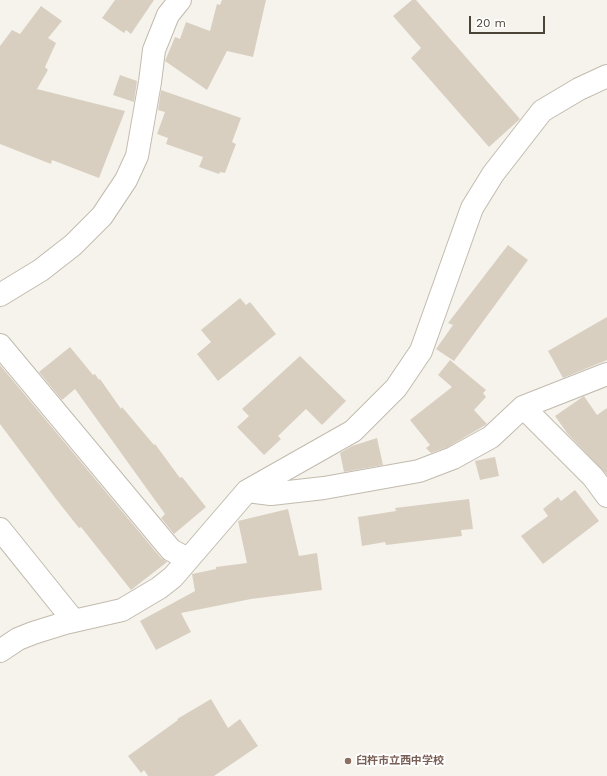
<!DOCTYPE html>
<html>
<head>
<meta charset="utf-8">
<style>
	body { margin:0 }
	#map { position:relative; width:607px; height:776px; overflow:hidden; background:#f6f3ec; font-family:"Work Sans",sans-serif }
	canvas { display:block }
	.scale { position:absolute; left:469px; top:16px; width:76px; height:18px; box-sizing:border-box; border:2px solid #4b4439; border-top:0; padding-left:5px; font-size:12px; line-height:14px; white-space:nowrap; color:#4b4439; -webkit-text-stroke:3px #fff; paint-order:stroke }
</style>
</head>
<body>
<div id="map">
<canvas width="607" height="776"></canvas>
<div class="scale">20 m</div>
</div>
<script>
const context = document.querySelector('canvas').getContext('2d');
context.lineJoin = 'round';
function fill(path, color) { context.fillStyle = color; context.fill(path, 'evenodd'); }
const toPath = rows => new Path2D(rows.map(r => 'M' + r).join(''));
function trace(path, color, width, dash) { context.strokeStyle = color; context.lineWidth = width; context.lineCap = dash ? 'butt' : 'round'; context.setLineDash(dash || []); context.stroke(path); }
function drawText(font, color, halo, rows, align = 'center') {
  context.font = font + ' "Work Sans","Noto Sans JP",sans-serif'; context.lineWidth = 3.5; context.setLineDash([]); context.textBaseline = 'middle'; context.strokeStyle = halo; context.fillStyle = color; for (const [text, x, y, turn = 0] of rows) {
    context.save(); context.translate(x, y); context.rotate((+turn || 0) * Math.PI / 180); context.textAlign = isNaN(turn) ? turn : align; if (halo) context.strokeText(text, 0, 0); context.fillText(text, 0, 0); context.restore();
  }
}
fill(toPath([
	[115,0,154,0,131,34,126,30,124,33,102,18],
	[222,0,266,0,253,57,227,51,207,90,165,61,175,37,180,39,186,22,210,31,217,4,220,5],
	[412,0,416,0,520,119,489,147,411,58,421,48,393,16],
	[41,6,62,21,48,38,56,43,45,67,48,70,37,89,125,111,99,178,52,160,51,164,0,144,0,46,12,30,20,34],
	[120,75,137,81,134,102,113,95],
	[161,90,241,118,232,142,236,144,225,173,220,172,219,174,199,167,203,157,166,144,168,138,157,134,165,112,158,110],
	[508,245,528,260,454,361,436,349,453,325,448,323],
	[240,298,246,305,250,302,276,334,218,381,197,354,211,342,201,330],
	[607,317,607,360,563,378,548,351],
	[70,347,93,375,95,374,99,380,100,379,121,409,122,407,154,445,155,444,180,478,182,477,206,507,174,534,161,518,165,514,75,389,62,400,39,372],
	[300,356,346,401,322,425,306,409,278,436,281,439,264,455,237,427,249,416,242,409],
	[450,360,486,390,483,393,486,397,474,410,487,424,448,447,431,453,426,448,430,445,410,420,452,387,438,375],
	[0,365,161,558,167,562,131,590,81,527,79,528,56,499,0,424],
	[584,396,597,415,607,408,607,475,567,433,555,416],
	[377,438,383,465,344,472,340,453,352,446],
	[495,457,499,476,480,480,475,461],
	[575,490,599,521,543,564,521,536,548,516,543,509,558,497,561,501],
	[469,499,473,529,461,530,462,536,386,545,385,542,362,546,358,517,396,511,395,508],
	[288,509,299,556,317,553,322,590,251,599,181,613,191,632,156,650,140,621,195,591,192,574,216,569,216,567,247,563,238,521],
	[211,699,228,728,240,719,258,746,214,776,148,776,144,770,141,773,128,756,178,720,177,719]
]), '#d8cfc1');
const minor = toPath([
	[0,295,41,270,73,245,102,216,126,180,137,156,150,82,154,50,168,15,180,0],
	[0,345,171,550,188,559],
	[523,407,593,477,607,496],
	[247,491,271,494,324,488,419,471,453,458,491,437,523,407,607,374],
	[0,529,74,621],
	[0,651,18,639,33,633,65,623,122,610,159,588,173,577,247,491,353,431,396,388,421,351,472,208,493,174,542,111,579,89,607,76]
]);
trace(minor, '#c2bbae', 24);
trace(minor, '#fff', 22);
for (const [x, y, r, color] of [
	[348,761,4,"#8d6e63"]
]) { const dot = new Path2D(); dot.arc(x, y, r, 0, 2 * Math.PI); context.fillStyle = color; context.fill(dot); trace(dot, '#fff', 1.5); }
drawText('bold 11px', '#785e54', '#fff', [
	["臼杵市立西中学校",356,761]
], 'left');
</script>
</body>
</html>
